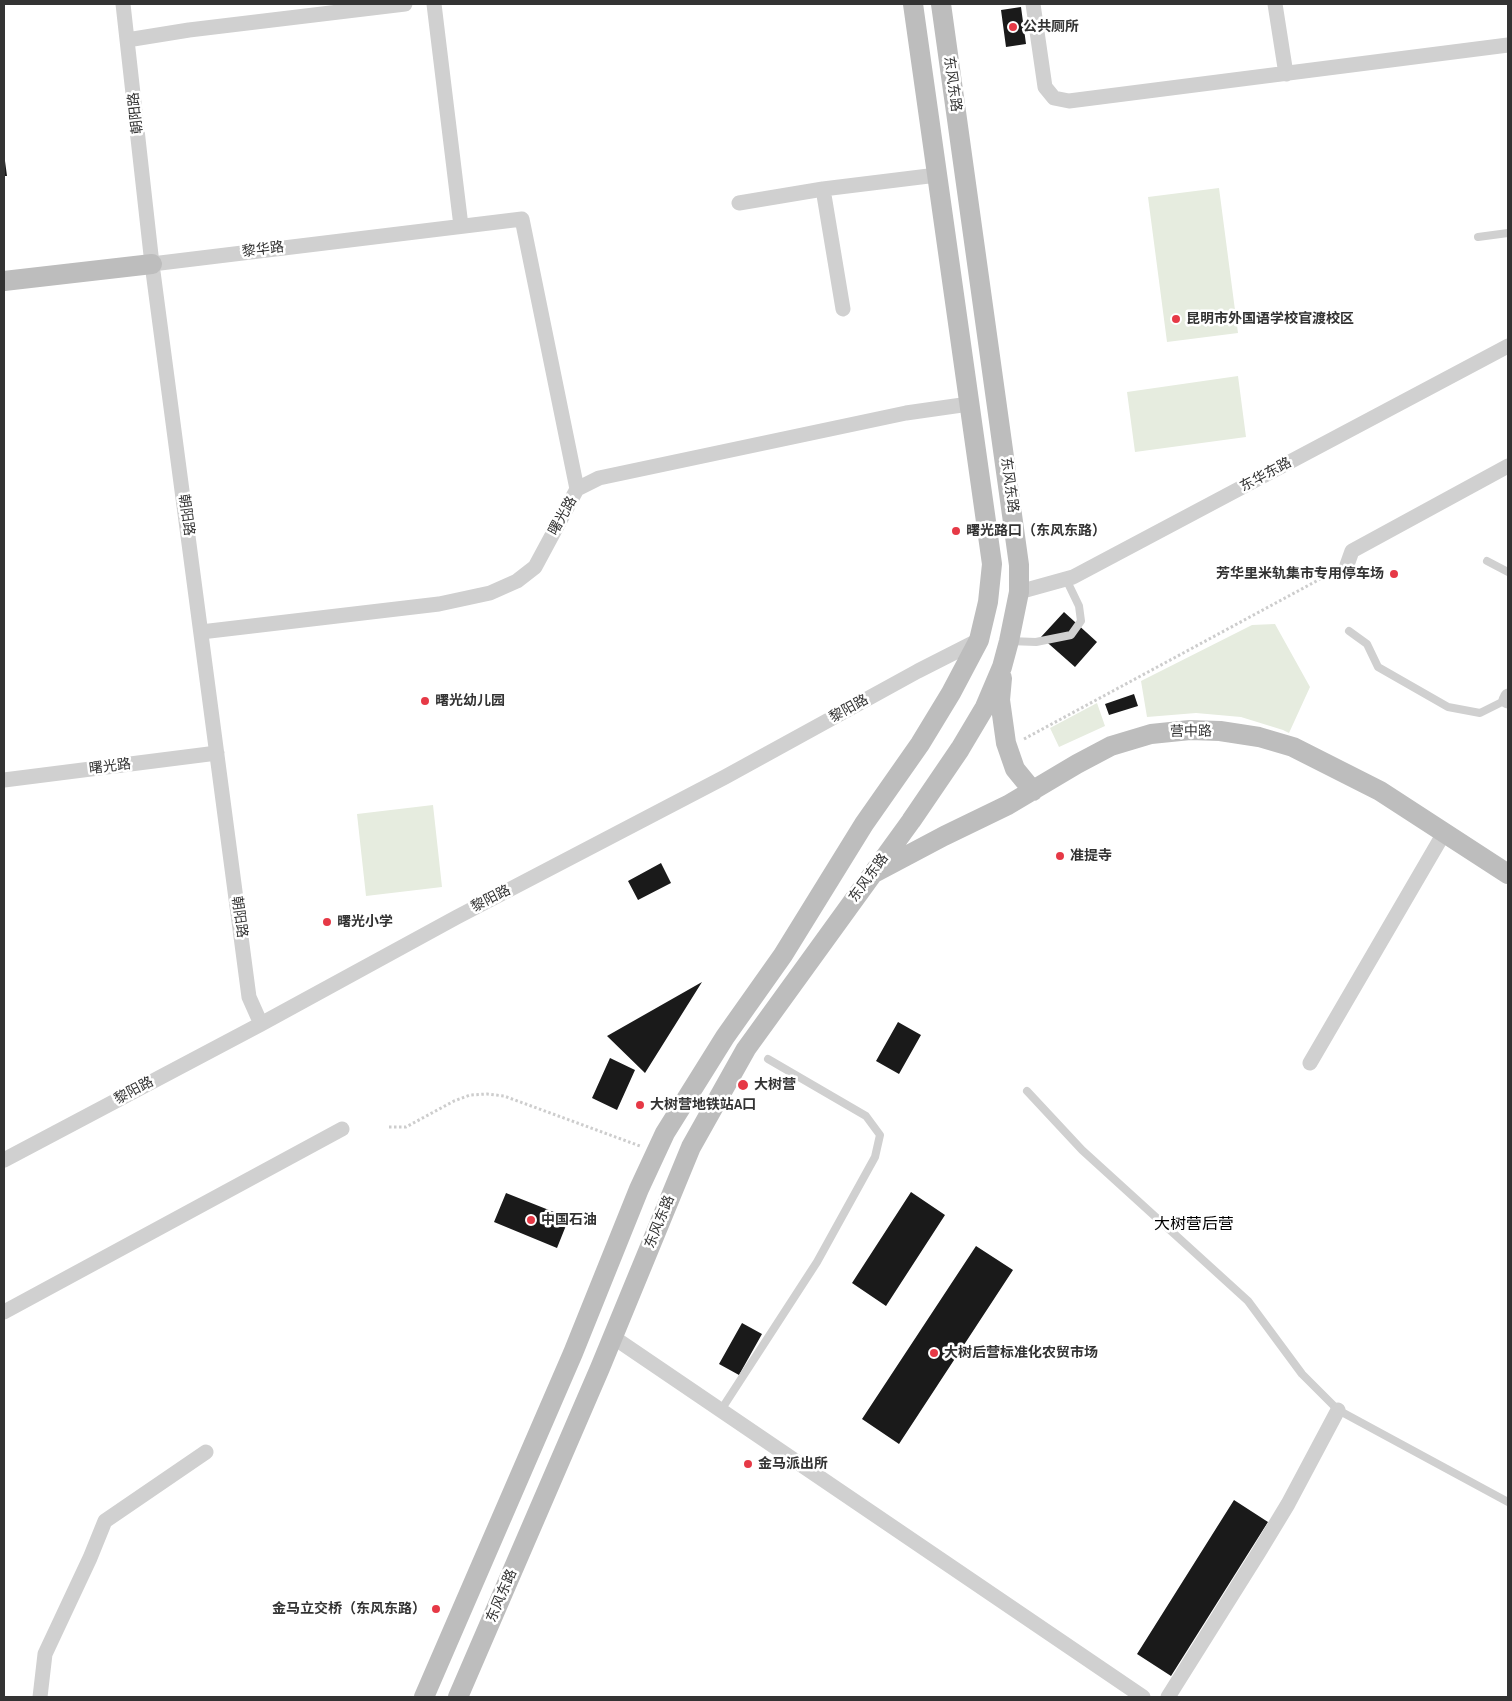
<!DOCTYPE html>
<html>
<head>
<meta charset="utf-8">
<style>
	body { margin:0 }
	#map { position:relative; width:1512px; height:1701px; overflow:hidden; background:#fff; font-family:"Archivo Narrow",sans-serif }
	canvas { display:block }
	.frame { position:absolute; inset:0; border:5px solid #333; pointer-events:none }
</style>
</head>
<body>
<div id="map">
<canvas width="1512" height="1701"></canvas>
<div class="frame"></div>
</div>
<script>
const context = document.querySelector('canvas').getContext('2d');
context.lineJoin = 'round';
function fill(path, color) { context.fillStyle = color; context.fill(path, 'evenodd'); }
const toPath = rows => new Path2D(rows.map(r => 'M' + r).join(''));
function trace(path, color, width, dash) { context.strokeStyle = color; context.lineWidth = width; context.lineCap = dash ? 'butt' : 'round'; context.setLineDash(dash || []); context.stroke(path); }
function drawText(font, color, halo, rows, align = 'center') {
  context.font = font + ' "Archivo Narrow","Noto Sans SC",sans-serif'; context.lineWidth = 5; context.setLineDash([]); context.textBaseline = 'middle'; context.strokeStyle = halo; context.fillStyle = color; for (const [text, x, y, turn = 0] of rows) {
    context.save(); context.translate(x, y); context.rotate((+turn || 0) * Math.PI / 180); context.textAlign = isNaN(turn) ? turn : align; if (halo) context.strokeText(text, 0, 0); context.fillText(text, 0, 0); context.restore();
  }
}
fill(toPath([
	[1219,188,1238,333,1167,342,1148,197],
	[1238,376,1246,437,1135,452,1127,392],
	[1275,624,1310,687,1289,733,1283,730,1241,717,1196,713,1147,717,1141,681,1252,625],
	[1097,703,1105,726,1059,747,1050,728],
	[433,805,442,887,366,896,357,814]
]), '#e6ecdf');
fill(toPath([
	[1021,7,1026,44,1006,47,1001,10],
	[4,161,5,161,7,176,4,176],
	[1064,612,1097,642,1075,667,1041,637],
	[1134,694,1138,706,1109,715,1105,704],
	[661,863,671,883,638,900,628,881],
	[702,982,645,1073,607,1036],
	[898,1022,921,1035,899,1074,876,1061],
	[610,1058,635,1070,617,1110,592,1098],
	[911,1192,945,1215,886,1306,852,1283],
	[506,1193,569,1218,557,1248,494,1222],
	[976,1246,1013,1270,899,1444,862,1419],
	[742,1323,762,1334,739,1375,719,1364],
	[1234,1500,1268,1522,1171,1676,1137,1654]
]), '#1a1a1a');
trace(toPath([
	[1024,739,1335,571],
	[389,1127,406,1127,454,1101,470,1095,487,1094,504,1096,640,1146]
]), '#cdcdcd', 3, [2.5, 2.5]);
trace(toPath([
	[1478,237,1508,233],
	[1487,561,1508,572],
	[1349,631,1367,644,1378,667,1448,707,1480,713,1506,700],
	[1009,641,1036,642,1071,635,1081,621,1079,606,1066,579],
	[1027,1091,1082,1150,1248,1301,1302,1374,1338,1410,1508,1502],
	[721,1410,817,1262,875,1157,880,1135,866,1116,768,1059]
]), '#d0d0d0', 8);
trace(toPath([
	[123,4,152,264,249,997,261,1024],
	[434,4,461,226],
	[1033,4,1045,87,1054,98,1069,101,1508,45],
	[1275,4,1286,74],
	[127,40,189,30,405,4],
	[823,189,843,309],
	[739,203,823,189,937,175],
	[152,264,522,219,577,489],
	[1347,565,1352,551,1508,466],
	[1019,592,1073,577,1508,346],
	[201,632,439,604,490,593,517,581,535,567,577,489,599,478,906,413,969,404],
	[1508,696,1506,700,1508,701],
	[4,780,217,753],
	[1310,1063,1444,833],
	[4,1160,261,1024,457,917,725,777,918,671,979,640],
	[4,1312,342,1129],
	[613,1337,1143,1697],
	[40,1697,45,1654,90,1558,105,1521,206,1452],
	[1168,1697,1259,1552,1288,1504,1338,1410]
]), '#d0d0d0', 15);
trace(toPath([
	[4,281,152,264],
	[1002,678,1000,700,1006,743,1015,769,1033,791],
	[876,872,944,836,1008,805,1077,764,1111,746,1151,734,1190,730,1220,731,1259,737,1293,747,1380,791,1508,874],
	[424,1697,573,1353,639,1189,665,1133,725,1037,783,955,864,824,920,744,951,693,979,640,988,602,992,564,913,4],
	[458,1697,600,1368,691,1147,746,1049,911,821,960,749,985,707,1002,667,1009,641,1019,592,1019,565,941,4]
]), '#bdbdbd', 20);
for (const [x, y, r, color] of [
	[1013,27,5,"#e63946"],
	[1176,319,5,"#e63946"],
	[956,531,5,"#e63946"],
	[1394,574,5,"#e63946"],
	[425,701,5,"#e63946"],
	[1060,856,5,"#e63946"],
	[327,922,5,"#e63946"],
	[743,1085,6,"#e63946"],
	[640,1105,5,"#e63946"],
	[531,1220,5,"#e63946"],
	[934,1353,5,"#e63946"],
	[748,1464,5,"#e63946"],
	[436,1609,5,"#e63946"]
]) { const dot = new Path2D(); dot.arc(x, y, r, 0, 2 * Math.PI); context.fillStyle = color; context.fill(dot); trace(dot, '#fff', 2); }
drawText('bold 14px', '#333', '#fff', [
	["公共厕所",1023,27],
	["昆明市外国语学校官渡校区",1186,319],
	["曙光路口（东风东路）",966,531],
	["芳华里米轨集市专用停车场",1384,574,"right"],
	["曙光幼儿园",435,701],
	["准提寺",1070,856],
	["曙光小学",337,922],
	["大树营",754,1085],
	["大树营地铁站A口",650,1105],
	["中国石油",541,1220],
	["大树后营标准化农贸市场",944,1353],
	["金马派出所",758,1464],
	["金马立交桥（东风东路）",426,1609,"right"]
], 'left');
drawText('14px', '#333', '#fff', [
	["东风东路",952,84,82],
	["朝阳路",136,113,-96],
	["黎华路",263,250,-7],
	["东华东路",1266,475,-28],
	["东风东路",1009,485,82],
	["朝阳路",186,515,82],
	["曙光路",563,516,-61],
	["黎阳路",849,709,-29],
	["营中路",1191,732,-1],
	["曙光路",110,767,-7],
	["东风东路",869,878,-54],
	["黎阳路",491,899,-27],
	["朝阳路",239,917,82],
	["黎阳路",134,1091,-28],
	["东风东路",660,1222,-68],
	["东风东路",502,1596,-67]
]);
drawText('16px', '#000', '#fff', [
	["大树营后营",1194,1225]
]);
</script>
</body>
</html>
